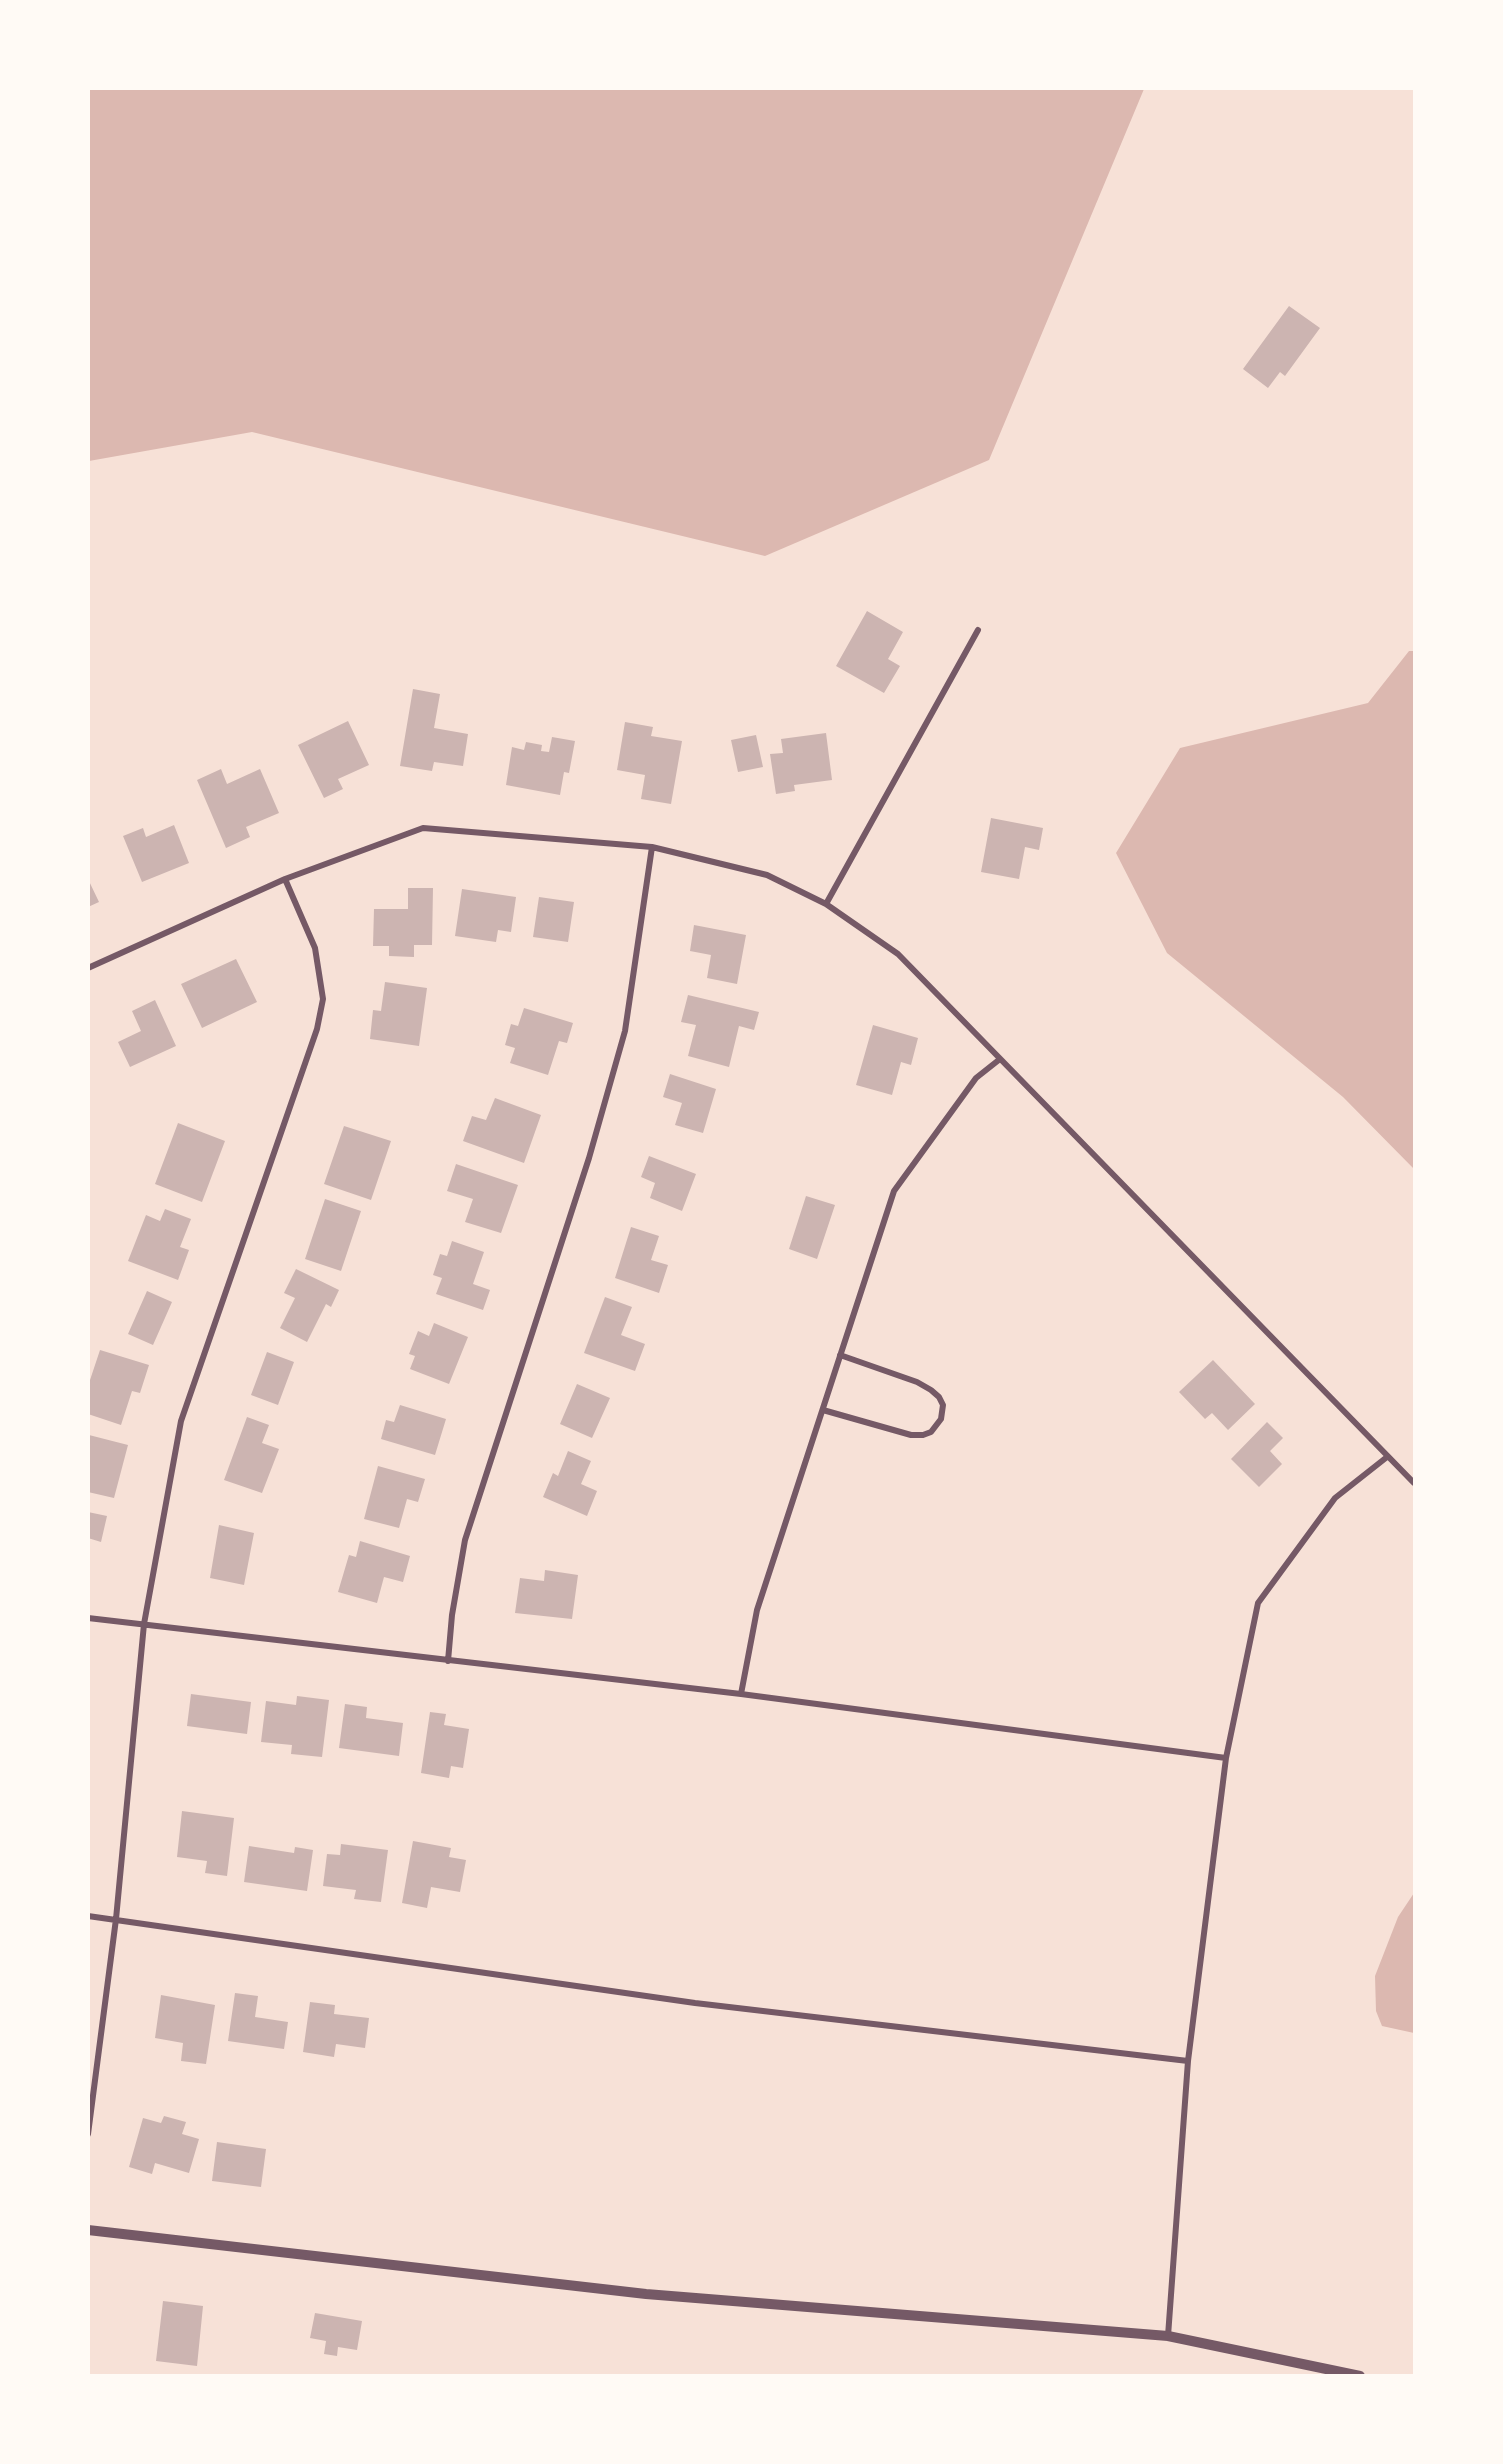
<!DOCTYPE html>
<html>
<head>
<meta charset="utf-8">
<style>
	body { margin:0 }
	#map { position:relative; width:1503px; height:2464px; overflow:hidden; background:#f7e1d7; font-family:"Space Grotesk",sans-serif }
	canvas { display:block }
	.frame { position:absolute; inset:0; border:90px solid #fffaf5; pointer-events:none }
</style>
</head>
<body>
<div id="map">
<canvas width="1503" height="2464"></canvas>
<div class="frame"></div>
</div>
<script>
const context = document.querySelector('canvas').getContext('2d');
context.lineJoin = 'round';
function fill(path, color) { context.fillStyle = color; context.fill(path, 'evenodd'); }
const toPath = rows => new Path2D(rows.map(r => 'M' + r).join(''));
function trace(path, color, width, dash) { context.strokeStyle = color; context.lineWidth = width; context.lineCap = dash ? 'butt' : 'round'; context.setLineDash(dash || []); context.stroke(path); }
fill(toPath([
	[89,88,1144,88,1144,89,989,460,765,556,252,432,89,461],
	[1409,651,1414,651,1414,1169,1343,1097,1167,953,1116,853,1180,748,1368,703],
	[1414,1893,1414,2033,1382,2026,1376,2011,1375,1976,1398,1917]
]), '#dcb8b0');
fill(toPath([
	[1289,306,1320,328,1285,376,1280,372,1268,388,1243,369],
	[867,611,903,632,888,659,900,666,884,693,836,666],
	[413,689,440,694,434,728,468,734,463,766,434,762,432,771,400,766],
	[348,721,369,765,338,779,343,789,324,798,298,745],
	[625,722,653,727,651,736,682,741,671,804,641,799,645,775,617,770],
	[826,733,832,780,794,785,795,791,776,794,770,754,783,753,781,739],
	[756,735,763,767,738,772,731,740],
	[552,737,575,741,569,773,564,772,560,795,506,785,512,747,524,750,526,742,542,745,541,751,549,752],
	[221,769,227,784,260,769,279,813,246,827,250,837,226,848,197,780],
	[991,818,1043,828,1039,850,1025,847,1019,879,981,872],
	[174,825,189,863,142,882,123,836,143,828,146,837],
	[88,879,99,902,88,907],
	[408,888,433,888,432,945,414,945,414,957,389,956,389,946,373,946,374,909,408,909],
	[462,889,516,897,511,932,498,930,496,942,455,936],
	[539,897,574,902,568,942,533,937],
	[694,925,746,935,737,984,707,978,711,955,690,951],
	[236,959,257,1002,202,1028,181,984],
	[385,982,427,988,419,1046,370,1039,373,1010,381,1011],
	[688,995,759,1012,754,1030,739,1026,729,1067,688,1056,696,1025,681,1022],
	[155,1000,176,1046,130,1067,118,1042,141,1031,132,1011],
	[524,1008,573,1023,567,1043,559,1041,548,1075,510,1063,515,1048,505,1045,511,1024,518,1026],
	[873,1025,918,1038,911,1065,901,1062,892,1095,856,1085],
	[670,1074,716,1089,703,1133,675,1125,682,1103,663,1097],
	[495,1098,541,1115,524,1163,463,1141,472,1116,486,1120],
	[178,1123,225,1141,202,1202,155,1184],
	[344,1126,391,1141,371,1200,324,1184],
	[649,1156,696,1174,682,1211,650,1198,655,1183,641,1177],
	[456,1164,518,1185,501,1233,465,1222,473,1199,447,1191],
	[806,1196,835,1205,817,1259,789,1249],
	[325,1199,361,1211,341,1271,305,1259],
	[165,1209,191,1219,180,1247,189,1250,178,1280,128,1261,146,1215,160,1221],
	[631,1227,659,1236,651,1260,668,1265,659,1293,615,1278],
	[452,1241,484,1252,473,1284,490,1290,483,1310,436,1294,442,1278,433,1275,440,1254,447,1256],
	[296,1269,339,1290,331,1307,326,1304,307,1342,280,1328,295,1298,284,1293],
	[147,1291,172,1302,153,1345,128,1334],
	[605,1297,632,1307,621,1335,645,1344,635,1371,584,1353],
	[434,1323,468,1337,449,1384,410,1369,415,1356,409,1354,418,1331,429,1336],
	[100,1350,149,1365,140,1393,132,1391,121,1425,88,1414,88,1386],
	[267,1352,294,1362,278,1405,251,1395],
	[1213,1360,1255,1404,1228,1430,1212,1413,1205,1419,1179,1392],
	[577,1384,610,1398,592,1438,560,1424],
	[400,1405,446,1419,435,1455,381,1439,386,1420,394,1422],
	[247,1417,269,1425,262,1443,279,1449,262,1493,224,1480],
	[1267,1422,1283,1438,1270,1451,1282,1464,1259,1487,1231,1459],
	[89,1435,128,1445,114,1498,88,1492],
	[568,1451,591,1461,581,1484,597,1491,587,1516,543,1497,553,1473,558,1476],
	[378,1466,425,1479,418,1502,407,1499,399,1528,364,1519],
	[88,1512,107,1516,101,1542,88,1538],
	[219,1525,254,1533,244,1585,210,1578],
	[360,1541,410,1556,403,1582,384,1577,377,1603,338,1592,349,1555,356,1557],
	[545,1570,578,1575,572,1619,515,1613,520,1578,544,1581],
	[191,1694,251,1702,247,1734,187,1726],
	[297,1696,329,1700,322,1757,291,1754,292,1745,261,1742,266,1701,296,1705],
	[345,1704,367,1707,366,1718,403,1723,399,1756,339,1748],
	[430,1712,446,1714,444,1725,469,1729,463,1768,451,1766,449,1778,421,1773],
	[182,1811,234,1818,227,1876,205,1873,207,1861,177,1857],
	[413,1841,451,1848,449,1857,466,1860,460,1892,431,1887,427,1908,402,1903],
	[341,1844,388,1850,381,1902,354,1899,356,1890,323,1886,327,1854,340,1855],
	[249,1846,294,1853,295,1847,313,1850,307,1891,244,1882],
	[235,1993,258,1996,255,2017,288,2022,284,2049,228,2041],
	[161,1995,215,2005,206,2064,181,2061,183,2043,155,2038],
	[310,2002,335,2005,334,2014,369,2018,365,2048,336,2044,334,2057,303,2052],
	[164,2116,186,2122,182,2134,199,2139,189,2173,155,2163,152,2174,129,2167,143,2118,161,2123],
	[217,2142,266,2149,261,2187,212,2181],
	[163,2301,203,2306,197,2366,156,2361],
	[315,2313,362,2321,357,2350,338,2347,337,2356,324,2354,326,2341,310,2338]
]), '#ccb4b1');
trace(toPath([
	[826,904,978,630],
	[88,968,285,879,423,828,652,847,767,875,826,904,898,954,1414,1483],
	[823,1410,911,1435,923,1435,931,1432,941,1419,943,1405,939,1397,931,1390,917,1382,840,1355],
	[88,1618,741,1694,1226,1758],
	[448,1661,452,1615,465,1540,589,1158,625,1031,652,847],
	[741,1694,757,1610,894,1191,976,1078,1000,1059],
	[88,1916,695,2003,1188,2061],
	[88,2134,116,1919,144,1624,181,1421,317,1029,323,999,315,948,285,879],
	[1168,2336,1188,2061,1226,1758,1258,1603,1335,1498,1387,1457]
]), '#755966', 6);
trace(toPath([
	[88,2230,646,2294,1168,2336,1360,2376]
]), '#755966', 10);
</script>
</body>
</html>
